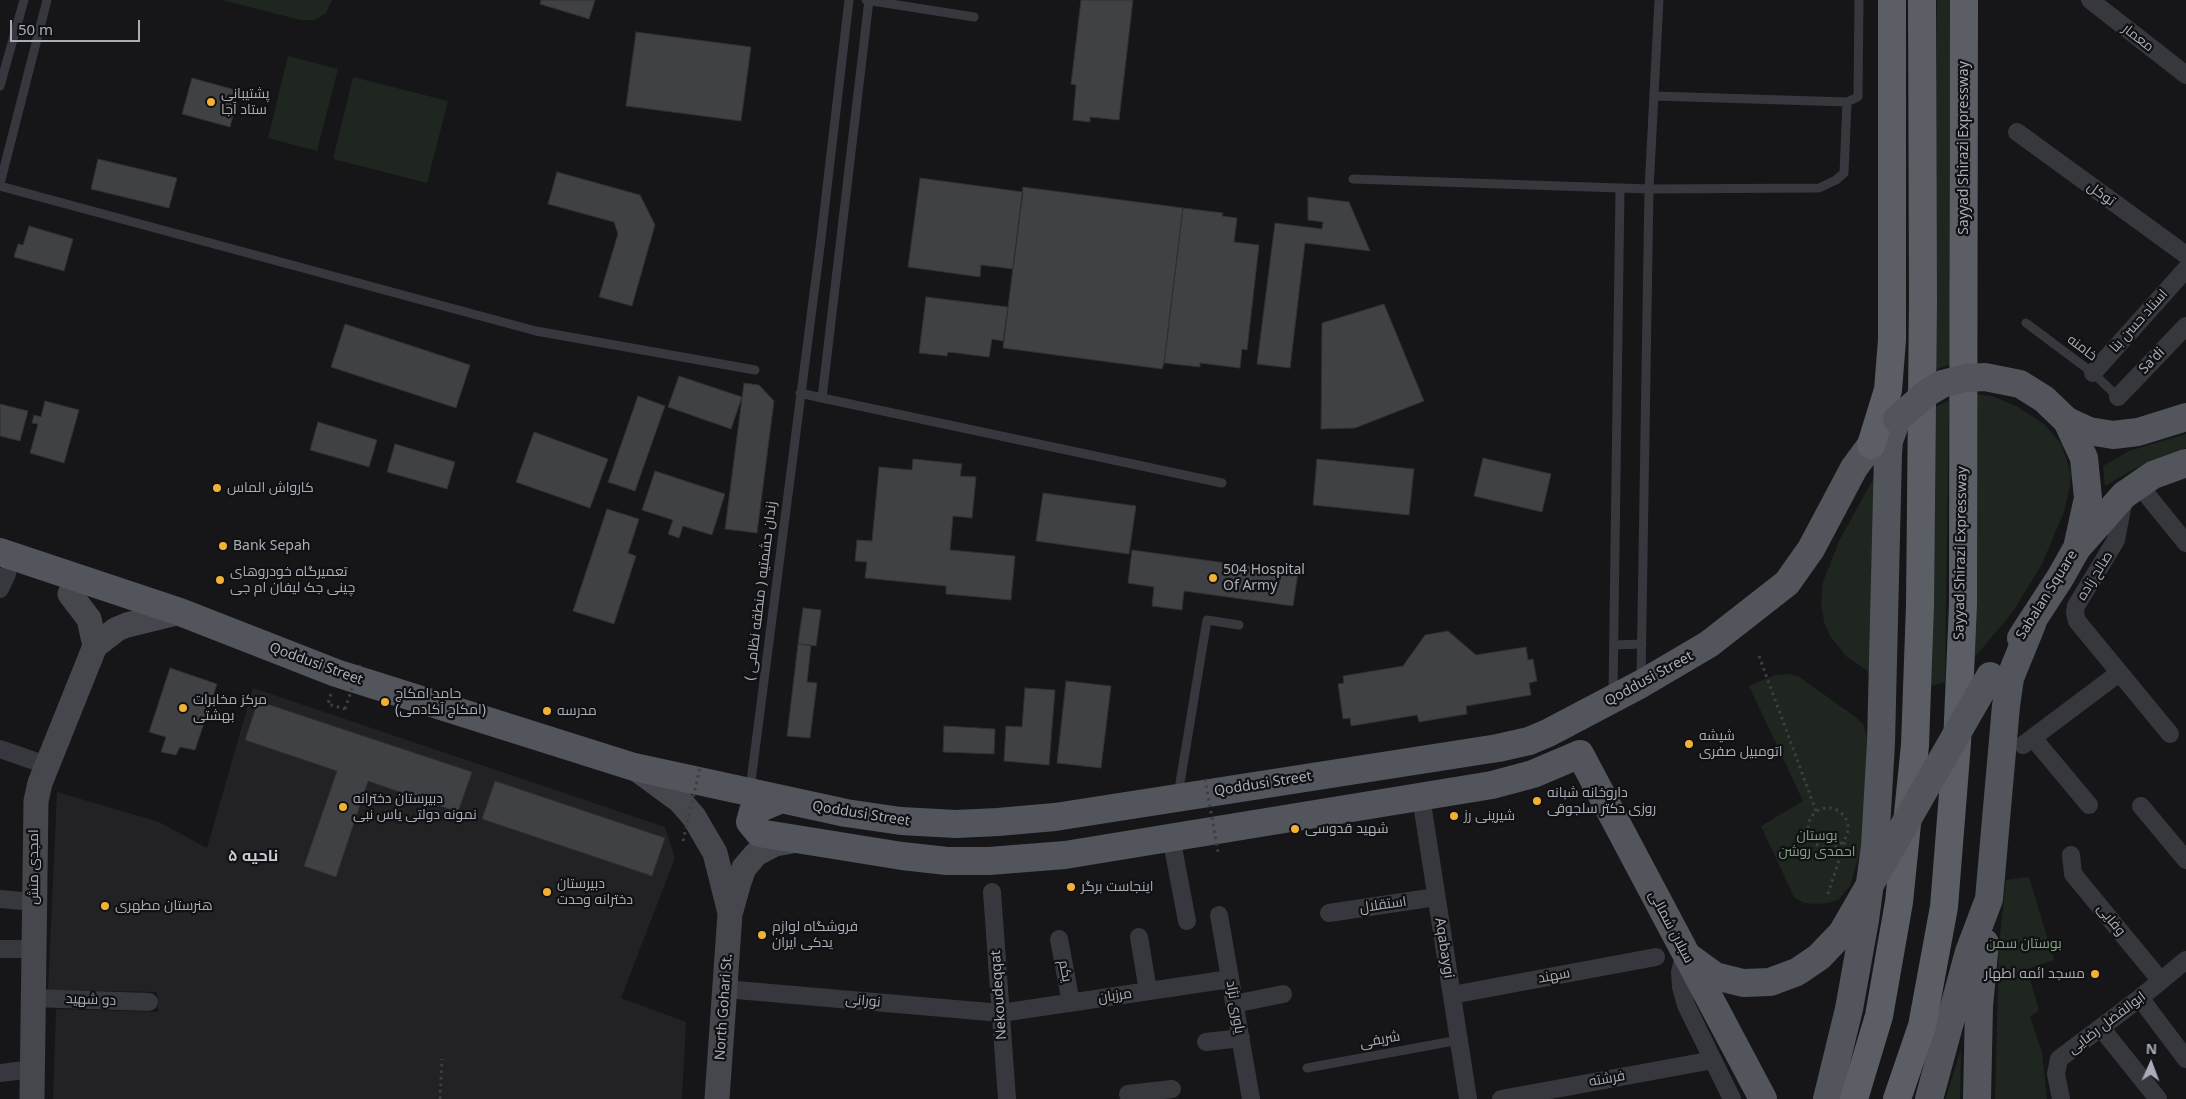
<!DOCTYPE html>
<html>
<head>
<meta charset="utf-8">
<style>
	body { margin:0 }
	#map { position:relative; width:2186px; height:1099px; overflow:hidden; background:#161618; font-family:"Noto Sans",sans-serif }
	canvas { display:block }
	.north { position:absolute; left:2126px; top:1039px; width:50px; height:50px; -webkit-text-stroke:4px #111113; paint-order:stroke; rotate:2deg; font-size:14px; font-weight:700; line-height:20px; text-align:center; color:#a8adb8 }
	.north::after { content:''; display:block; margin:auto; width:18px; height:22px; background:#a8adb8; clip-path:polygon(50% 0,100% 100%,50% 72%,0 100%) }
	.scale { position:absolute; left:10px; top:20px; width:130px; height:22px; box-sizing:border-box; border:2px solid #a8adb8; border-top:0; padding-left:6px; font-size:15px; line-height:18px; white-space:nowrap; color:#a8adb8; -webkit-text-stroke:4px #111113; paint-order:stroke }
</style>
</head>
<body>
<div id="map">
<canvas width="2186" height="1099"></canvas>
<div class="north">N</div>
<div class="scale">50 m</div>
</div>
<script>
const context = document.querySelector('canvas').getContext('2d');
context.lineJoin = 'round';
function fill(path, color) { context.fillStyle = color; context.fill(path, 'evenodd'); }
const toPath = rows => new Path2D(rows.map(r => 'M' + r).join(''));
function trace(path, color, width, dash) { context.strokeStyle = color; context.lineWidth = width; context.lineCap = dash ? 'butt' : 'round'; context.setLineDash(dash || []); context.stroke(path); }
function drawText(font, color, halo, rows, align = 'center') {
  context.font = font + ' "Noto Sans",Cairo,sans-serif'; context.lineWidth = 4.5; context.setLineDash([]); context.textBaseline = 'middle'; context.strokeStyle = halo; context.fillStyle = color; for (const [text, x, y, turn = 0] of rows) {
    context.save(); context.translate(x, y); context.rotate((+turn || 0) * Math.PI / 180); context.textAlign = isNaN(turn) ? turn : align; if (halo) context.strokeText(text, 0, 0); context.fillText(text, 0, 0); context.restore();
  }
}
fill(toPath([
	[253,688,665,827,675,858,621,998,686,1022,682,1099,53,1099,56,1009,158,1012,157,992,48,990,57,792,159,822,207,848]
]), '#222225');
fill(toPath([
	[222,0,332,0,326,13,314,20,300,20],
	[1937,0,1951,0,1949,189,1951,364,1933,371],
	[288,56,338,69,317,151,268,138],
	[353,77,448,101,427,183,333,159],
	[1974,394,1992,396,2016,406,2044,424,2062,445,2071,474,2070,486,2064,512,2041,566,2012,613,1974,658],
	[1949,400,1945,682,1927,687,1934,408],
	[2186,434,2186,448,2136,468,2105,486,2103,466,2129,451],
	[1876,474,1871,673,1847,657,1830,636,1824,622,1821,602,1823,582,1840,539],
	[1789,674,1798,676,1853,715,1863,724,1869,744,1864,836,1860,852,1850,886,1838,900,1828,903,1816,904,1804,903,1794,897,1761,826,1803,801,1749,686,1775,675],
	[2029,877,2054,960,2027,969,2039,1010,2030,1017,2042,1052,2047,1099,1995,1099,1999,945,2006,880],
	[1961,1049,1960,1099,1946,1099,1946,1097]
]), '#1e261f');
const building = toPath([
	[541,0,595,0,589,19,540,4,541,0],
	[1081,0,1133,0,1119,120,1090,117,1090,122,1073,120,1076,85,1071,84,1081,0],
	[636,32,751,47,741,121,626,106,636,32],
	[192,78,239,91,230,127,182,114,192,78],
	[98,159,177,178,169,208,91,189,98,159],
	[557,172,640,195,655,225,632,306,599,297,618,234,614,222,548,204,557,172],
	[920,178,1023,192,1013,269,981,265,980,277,908,267,920,178],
	[1023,187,1183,208,1164,363,1162,369,1003,348,1023,187],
	[1308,197,1349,202,1370,251,1305,243,1290,368,1257,364,1275,223,1322,229,1323,222,1308,220,1308,197],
	[1183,208,1223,213,1222,216,1237,218,1234,242,1259,245,1247,350,1242,349,1240,368,1200,363,1200,367,1164,363,1183,208],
	[29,226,73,239,64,271,14,257,18,244,23,245,29,226],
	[926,297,1008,307,1003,341,992,339,989,357,948,352,947,356,919,353,926,297],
	[1384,304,1424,401,1355,428,1321,429,1322,323,1384,304],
	[345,324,470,365,456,408,331,367,345,324],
	[679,376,742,397,731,429,668,407,679,376],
	[744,383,759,385,774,401,757,533,725,529,744,383],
	[638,396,665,406,635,491,608,482,638,396],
	[45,401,79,410,64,463,30,453,38,424,32,423,34,415,41,417,45,401],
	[0,404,28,411,20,441,0,436,0,404],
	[318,422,377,440,369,467,310,450,318,422],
	[534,432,608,459,590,508,516,482,534,432],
	[395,444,455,462,447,489,387,472,395,444],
	[1483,458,1551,474,1542,512,1474,496,1483,458],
	[913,459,962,464,960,476,976,477,972,518,953,516,950,550,1015,556,1011,600,946,594,946,586,865,578,867,562,855,561,857,540,872,541,879,467,912,470,913,459],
	[1317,459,1414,469,1409,515,1313,505,1317,459],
	[655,471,725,494,712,535,683,526,679,538,668,534,673,520,642,510,655,471],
	[1043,493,1136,506,1129,554,1036,541,1043,493],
	[607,509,639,519,628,553,636,556,614,624,573,611,607,509],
	[1132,550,1298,573,1293,606,1184,591,1182,610,1152,606,1154,587,1128,583,1132,550],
	[803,608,821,610,816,646,798,644,803,608],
	[1448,631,1476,655,1526,647,1528,660,1533,659,1537,681,1529,683,1531,695,1466,706,1467,714,1419,722,1417,715,1351,726,1350,718,1343,719,1338,684,1344,683,1343,676,1403,666,1425,635,1448,631],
	[798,644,811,645,807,682,817,683,810,738,787,736,798,644],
	[170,668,217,684,195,750,180,747,176,755,161,752,166,737,149,732,170,668],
	[1066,681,1111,686,1101,768,1057,763,1066,681],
	[1025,688,1055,690,1049,765,1004,761,1006,726,1022,727,1025,688],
	[258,701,472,772,458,812,368,781,336,877,304,866,337,771,245,740,258,701],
	[944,726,995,729,994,754,943,752,944,726],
	[495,781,665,838,652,876,482,819,495,781]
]);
fill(building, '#404145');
trace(building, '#303034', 1);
trace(toPath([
	[1759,656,1816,811],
	[331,694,328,704,345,709],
	'1808 828a20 20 0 1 1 40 0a20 20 0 1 1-40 0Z',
	[1828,894,1845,841],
	[440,1099,442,1059]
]), '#3d3f44', 3, [2.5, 4]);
trace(toPath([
	[866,0,974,17],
	[0,86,24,0],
	[1655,96,1847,102,1858,97,1859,0],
	[1353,179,1649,189,1659,0],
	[0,184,47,0],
	[0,186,536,331,755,370],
	[2026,323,2093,373,2118,397],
	[800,393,822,398,869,0],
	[822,398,1222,483],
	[1614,645,1642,644],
	[1641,679,1649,189,1819,188,1836,180,1844,173,1847,102],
	[1613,693,1620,188],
	[750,789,821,239,849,0],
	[1178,795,1207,620,1239,625],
	[1307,1068,1459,1040]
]), '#37383d', 9);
trace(toPath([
	[2090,0,2186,75],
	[2017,132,2186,255],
	[2093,373,2186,269],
	[2118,397,2186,326],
	[2139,485,2186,543],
	[2124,498,2116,540,2076,606,2075,613,2077,621,2170,734],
	[0,589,7,574],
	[2033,738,2089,805],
	[2023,745,2119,673],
	[0,749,46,765],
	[1421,797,1468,1099],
	[2141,806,2186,860],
	[1171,837,1187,921],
	[2071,855,2073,874,2161,981],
	[992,892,1007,1099],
	[0,899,34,902],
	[1329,913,1436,897],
	[1219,915,1251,1099],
	[1139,937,1148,991],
	[1059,939,1071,1003],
	[0,949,34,949],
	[1685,953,1680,972,1681,987,1686,1005,1732,1099],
	[725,989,1001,1013,1230,979],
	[1452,995,1656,957],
	[33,998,149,1002],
	[2140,998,2186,1059],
	[1234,1004,1283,994],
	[2101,1028,2158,1099],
	[1206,1042,1241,1038],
	[0,1073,32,1069],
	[1128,1094,1172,1089],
	[1501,1099,1713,1060],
	[2061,1099,2056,1074,2059,1059,2140,998,2186,960]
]), '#37383d', 18);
trace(toPath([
	[95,646,117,629,127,625,180,612],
	[635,768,680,801,694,817,715,853,729,909],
	[32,1099,36,801,40,783,95,646,89,619,70,594],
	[717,1099,730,914,739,882,744,868,756,854,775,844,798,840]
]), '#45474d', 25);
trace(toPath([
	[2067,421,2089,431,2113,435,2138,432,2186,417],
	[2078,547,2124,495,2153,475,2186,463],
	[0,552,180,612,336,673,634,767,846,813,901,821,956,824,998,822,1055,817,1498,748,1529,741,1548,733,1641,684,1709,644,1787,583,1811,549,1854,468,1871,445,1887,429],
	[2021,638,2060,578,2077,548,2088,498,2084,458,2067,421],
	[779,800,753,811,750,822,759,833,902,856,947,861,989,861,1065,855,1492,785,1533,774,1580,754,1763,1099],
	[1689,957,1715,976,1743,983,1770,982,1797,972,1819,957,1842,933],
	[1827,1099,1849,1009,1865,920,1875,846,1881,743,1888,454,1889,441,1897,419],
	[1929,1099,1969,952,1989,899,2006,706,2010,678,2032,624],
	[1977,1099,1979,1006,1985,943]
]), '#53555c', 28);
trace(toPath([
	[1871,445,1888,390,1892,340,1892,0],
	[1854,1099,1879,1016,1899,902,1915,745,1920,605,1923,300,1922,0],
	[1897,1099,1922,1026,1944,907,1957,743,1963,604,1964,0]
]), '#5b5e65', 28);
trace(toPath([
	[345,709,360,665],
	[1205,779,1218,852],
	[683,841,700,768]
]), '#3d3f44', 3, [2.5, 4]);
trace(toPath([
	[1897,419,1927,393,1942,384,1966,378,1985,377,2020,384,2044,399,2067,421],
	[1842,933,1990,676]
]), '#53555c', 28);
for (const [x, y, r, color] of [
	[211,102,5,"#f2b134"],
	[217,488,5,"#f2b134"],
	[223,546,5,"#f2b134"],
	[1213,578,5,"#f2b134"],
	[220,580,5,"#f2b134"],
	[385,702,5,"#f2b134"],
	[183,708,5,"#f2b134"],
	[547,711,5,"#f2b134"],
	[1689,744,5,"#f2b134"],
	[1537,801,5,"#f2b134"],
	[343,807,5,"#f2b134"],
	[1454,816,5,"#f2b134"],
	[1295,829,5,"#f2b134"],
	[1071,887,5,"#f2b134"],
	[547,892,5,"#f2b134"],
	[105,906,5,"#f2b134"],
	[762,935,5,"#f2b134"],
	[2095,974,5,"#f2b134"]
]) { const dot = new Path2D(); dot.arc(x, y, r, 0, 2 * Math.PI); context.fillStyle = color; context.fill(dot); trace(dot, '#111113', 2); }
drawText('14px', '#a8adb8', '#111113', [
	["معمار",2138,38,38],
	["Sayyad Shirazi Expressway",1964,148,-90],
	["توکل",2101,194,36],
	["استاد حسن بنا",2139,321,-48],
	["خامنه",2082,348,37],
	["Sa'di",2152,361,-46],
	["Sayyad Shirazi Expressway",1961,553,-89],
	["صالح زاده",2095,576,-58],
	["زندان حشمتیه ( منطقه نظامی )",761,591,-83],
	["Sabalan Square",2047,595,-58],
	["Qoddusi Street",316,664,20],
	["Qoddusi Street",1649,679,-29],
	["Qoddusi Street",1263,784,-9],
	["Qoddusi Street",861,814,9],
	["امجدی منش",34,867,-90],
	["استقلال",1383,905,-8],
	["وفایی",2111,920,51],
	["سبلان شمالی",1671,927,62],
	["Aqabaygi",1444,948,81],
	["یکم",1065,971,79],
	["سهند",1554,976,-10],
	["Nekoudeqqat",999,995,-94],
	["مرزبان",1115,996,-8],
	["دو شهید",91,1000,2],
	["نورانی",863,1001,5],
	["North Gohari St.",724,1007,-86],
	["یاوری نژاد",1235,1007,80],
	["ابوالفضل رضایی",2107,1023,-37],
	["شریفی",1380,1040,-10],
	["فرشته",1607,1079,-10]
]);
drawText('14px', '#a8adb8', '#111113', [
	["پشتیبانی",221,94],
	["ستاد آجا",221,110],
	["کارواش الماس",227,488],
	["Bank Sepah",233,546],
	["504 Hospital",1223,570],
	["Of Army",1223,586],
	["تعمیرگاه خودروهای",230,572],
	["چینی جک لیفان ام جی",230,588],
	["حامد امکاج",395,694],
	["(امکاج آکادمی)",395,710],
	["مرکز مخابرات",193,700],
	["بهشتی",193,716],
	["مدرسه",557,711],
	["شیشه",1699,736],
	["اتومبیل صفری",1699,752],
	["داروخانه شبانه",1547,793],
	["روزی دکتر سلجوقی",1547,809],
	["دبیرستان دخترانه",353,799],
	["نمونه دولتی یاس نبی",353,815],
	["شیرینی رز",1464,816],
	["شهید قدوسی",1305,829],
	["دبیرستان",557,884],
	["دخترانه وحدت",557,900],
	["اینجاست برگر",1081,887],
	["هنرستان مطهری",115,906],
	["فروشگاه لوازم",772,927],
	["یدکی ایران",772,943],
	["مسجد ائمه اطهار",2085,974,"right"]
], 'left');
drawText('14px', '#7fa381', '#111113', [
	["بوستان",1817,836],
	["احمدی روشن",1817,852],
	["بوستان سمن",2024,944]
]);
drawText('bold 16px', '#c9ccd4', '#111113', [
	["ناحیه ۵",253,856]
]);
</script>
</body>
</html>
